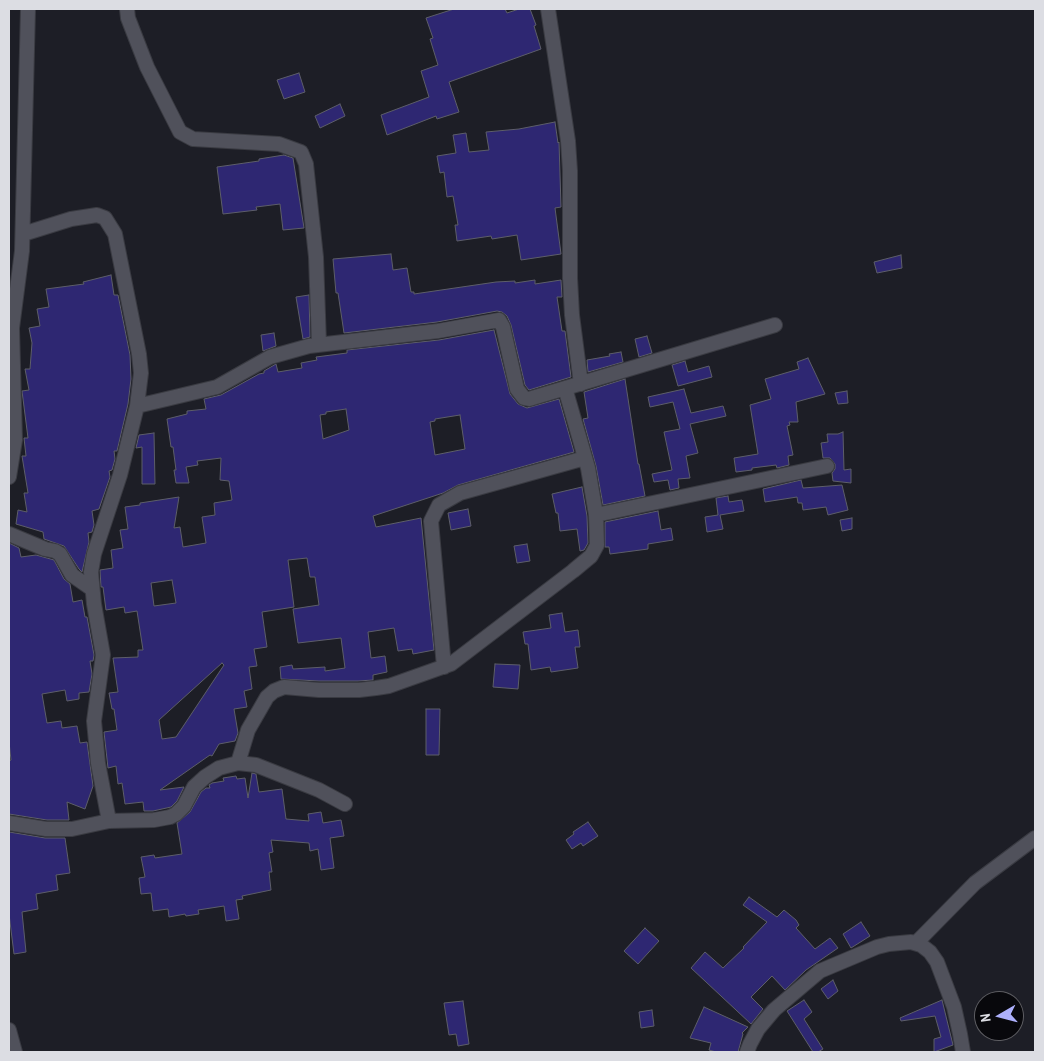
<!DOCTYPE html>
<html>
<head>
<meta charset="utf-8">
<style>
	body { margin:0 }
	#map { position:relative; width:1044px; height:1061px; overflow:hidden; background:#1d1e26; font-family:"Archivo Narrow",sans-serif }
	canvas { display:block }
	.frame { position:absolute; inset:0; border:10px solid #dcdde3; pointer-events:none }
	.north { position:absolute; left:974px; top:991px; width:50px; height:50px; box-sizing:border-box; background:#08080c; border:1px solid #5d5d62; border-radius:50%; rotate:262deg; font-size:14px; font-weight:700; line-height:20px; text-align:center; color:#dcdde3 }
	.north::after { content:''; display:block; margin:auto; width:18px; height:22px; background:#acaffb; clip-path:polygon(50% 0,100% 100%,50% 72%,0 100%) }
</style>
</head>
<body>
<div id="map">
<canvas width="1044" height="1061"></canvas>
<div class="frame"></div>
<div class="north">N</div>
</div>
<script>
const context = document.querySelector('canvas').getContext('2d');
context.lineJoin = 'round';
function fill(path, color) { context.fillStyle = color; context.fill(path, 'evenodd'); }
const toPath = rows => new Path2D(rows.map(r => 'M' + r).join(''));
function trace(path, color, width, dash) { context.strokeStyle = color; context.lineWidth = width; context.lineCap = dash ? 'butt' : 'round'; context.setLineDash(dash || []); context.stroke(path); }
const building = toPath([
	[454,9,505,9,507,13,519,9,530,9,536,25,534,26,541,49,449,82,459,112,437,119,436,116,387,135,381,115,429,97,421,71,438,65,430,39,433,38,426,18,454,9],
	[299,73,305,92,284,99,277,80,299,73],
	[340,104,345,116,320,128,315,116,340,104],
	[555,122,558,143,559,142,561,207,555,208,561,254,521,260,517,235,492,239,491,236,457,241,455,225,458,225,453,196,447,197,444,172,440,173,437,156,456,153,453,135,466,133,469,152,489,150,486,132,519,129,555,122],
	[284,155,293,158,304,228,283,230,280,204,256,207,257,210,223,214,217,167,259,161,259,159,284,155],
	[391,254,393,270,407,268,411,292,414,292,414,294,496,282,515,281,515,283,535,280,535,284,561,280,562,297,557,297,562,331,565,331,571,377,529,390,525,385,511,325,507,316,502,312,497,311,437,322,344,333,338,293,336,293,333,259,391,254],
	[901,255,902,268,877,273,874,262,901,255],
	[111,275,114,295,118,295,130,355,131,379,128,404,117,451,114,451,115,459,112,470,109,471,110,477,99,509,92,511,94,525,92,532,88,533,89,542,82,572,79,569,64,546,44,539,43,532,16,524,18,510,27,512,24,493,28,493,22,456,26,456,24,438,28,438,22,391,29,390,25,369,30,369,32,343,29,328,40,326,37,309,49,307,46,289,84,284,83,282,111,275],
	[309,295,310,337,303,339,296,297,309,295],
	[494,330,510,394,518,404,527,408,559,399,574,452,458,485,443,493,373,516,376,527,421,518,434,650,413,654,412,649,398,651,394,628,368,632,371,658,385,656,387,672,373,675,373,680,358,681,319,681,281,679,280,667,292,665,293,669,325,667,325,671,345,668,341,638,298,643,293,609,319,605,315,577,310,577,307,558,288,560,294,607,262,612,267,647,254,649,257,666,249,667,252,689,244,691,247,707,234,709,238,733,235,741,219,744,212,756,210,755,160,790,184,787,177,801,171,807,153,811,144,811,143,802,125,804,122,783,118,784,116,766,108,768,104,732,117,730,114,709,112,709,109,693,118,692,113,658,138,657,138,650,143,650,137,611,125,613,124,607,106,610,103,587,101,587,100,570,113,568,111,550,123,548,120,530,128,529,125,507,140,505,140,503,179,497,174,528,180,527,183,547,206,543,202,517,215,515,214,503,232,500,229,481,220,480,221,458,197,461,198,465,186,467,189,483,176,483,174,470,176,470,173,447,171,447,167,419,187,414,187,411,206,409,204,399,221,395,259,374,264,373,264,371,276,364,278,372,302,368,301,363,317,360,316,357,347,353,347,350,439,340,494,330],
	[346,409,349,430,323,439,320,415,326,414,326,412,346,409],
	[460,415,465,449,435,455,430,422,435,421,435,419,460,415],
	[172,580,176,603,154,606,151,583,172,580],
	[222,663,224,665,176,737,162,739,159,720,222,663],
	[274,333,276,346,263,351,261,335,274,333],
	[647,336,652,353,639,357,635,339,647,336],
	[621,352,623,362,588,372,587,360,610,356,609,354,621,352],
	[808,358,825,394,796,402,798,422,789,422,790,425,787,426,793,455,788,456,789,465,777,468,776,465,752,468,752,470,736,472,734,458,758,454,750,405,771,399,765,379,799,369,797,362,808,358],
	[685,361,688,372,709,366,712,377,678,386,672,365,685,361],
	[625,379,638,464,639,464,645,496,603,505,596,466,583,419,588,418,584,392,625,379],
	[684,389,691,413,723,406,726,416,690,424,698,453,686,456,690,478,678,479,679,488,670,490,668,480,654,482,652,474,672,470,664,432,680,429,673,402,650,407,648,397,684,389],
	[847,391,848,403,838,404,835,393,847,391],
	[843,432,844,470,851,469,851,483,833,481,832,473,835,469,835,464,830,458,823,458,821,443,828,442,827,434,838,434,843,432],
	[154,433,155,484,142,484,142,447,136,448,139,435,154,433],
	[801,480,803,488,842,485,848,510,828,515,826,507,803,510,802,503,798,503,797,497,765,502,763,489,801,480],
	[582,487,587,516,588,543,584,550,580,551,577,529,560,531,558,513,556,513,552,494,582,487],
	[728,496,729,502,742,500,744,511,720,515,723,529,707,532,705,517,718,515,716,498,728,496],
	[468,509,471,526,451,530,448,513,468,509],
	[658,511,661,530,671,528,673,540,648,544,648,549,610,554,609,547,605,547,605,522,658,511],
	[852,518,852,529,842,531,840,520,852,518],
	[9,543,19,548,21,557,36,555,54,560,64,579,70,584,73,602,82,600,85,617,87,617,94,655,93,661,90,661,92,674,89,692,79,693,79,699,67,701,65,690,42,694,47,723,61,721,62,728,77,726,80,743,87,742,93,786,85,809,67,802,69,820,47,820,9,814,9,761,11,760,9,742,9,543],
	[527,544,530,561,517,563,514,546,527,544],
	[562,613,565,632,578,630,580,647,575,647,578,668,551,672,550,667,531,670,528,644,525,644,523,632,551,628,549,615,562,613],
	[495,664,520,665,518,689,493,687,495,664],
	[426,709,440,709,439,755,426,755,426,709],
	[252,773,256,774,259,792,282,789,286,819,309,821,308,814,321,812,323,823,341,820,344,836,330,838,334,868,321,870,318,849,310,851,309,843,271,840,273,852,269,853,272,872,269,872,271,890,242,896,243,899,236,900,239,919,226,921,224,906,198,910,199,914,186,916,185,914,169,917,168,909,153,911,151,893,141,894,139,878,145,877,141,857,154,855,155,858,182,854,177,823,190,812,201,792,206,788,210,788,209,785,212,783,224,781,223,778,236,776,237,779,245,778,248,798,252,773],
	[588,822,598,836,583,846,581,843,572,849,566,840,574,834,573,832,588,822],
	[9,832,45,838,65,838,70,873,56,875,58,890,36,894,38,909,22,912,26,952,14,954,9,914,9,832],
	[749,897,777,917,784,910,796,920,799,925,796,928,815,949,830,938,838,948,806,970,785,990,772,976,751,997,763,1009,751,1024,691,968,705,952,723,968,744,948,743,947,767,922,743,905,749,897],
	[861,922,870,936,851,948,843,934,861,922],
	[645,928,659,941,638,964,624,951,645,928],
	[833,980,838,991,828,999,821,989,833,980],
	[804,1000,812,1012,804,1019,823,1049,818,1052,813,1052,787,1011,804,1000],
	[942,1000,953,1045,934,1052,934,1039,941,1037,935,1016,901,1021,900,1018,942,1000],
	[463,1001,469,1044,458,1046,456,1034,449,1035,444,1003,463,1001],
	[704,1007,748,1027,742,1033,743,1034,738,1052,716,1052,709,1050,711,1043,690,1038,704,1007],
	[652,1010,654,1026,641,1028,639,1012,652,1010]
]);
fill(building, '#2e2772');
trace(building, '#5d5e69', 1);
const street = toPath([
	[127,9,128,18,147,67,180,132,193,139,279,144,301,152,306,164,316,257,319,344],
	[548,9,568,141,570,171,570,278,572,315,581,384],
	[23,234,71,219,97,215,105,218,115,234,139,354,141,373,137,406,120,475,94,554,91,572,94,604,103,655,94,721,98,763,109,821],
	[137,406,217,387,270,357,309,346,438,331,499,320,503,327,517,389,524,398,529,399,775,325],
	[9,477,15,440,12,328,22,251,28,9],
	[596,515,827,466],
	[9,534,45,549,55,551,60,554,72,575,92,589],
	[444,667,431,521,439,505,460,493,585,458],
	[238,763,248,730,267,697,274,691,284,687,319,690,359,690,376,688,389,686,451,664,573,571,591,556,597,545,596,515,588,468,565,388],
	[9,823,46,829,72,829,109,821,154,820,170,817,176,814,184,806,194,787,205,777,219,768,238,763,256,765,319,790,345,804],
	[916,943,975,883,1035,838],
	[9,1030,15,1052],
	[747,1052,750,1044,758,1029,774,1010,820,971,877,947,889,944,911,942,921,945,930,952,937,962,954,1007,960,1034,963,1052]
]);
trace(street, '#3a3b42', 16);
trace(street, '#50515b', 14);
</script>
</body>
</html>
